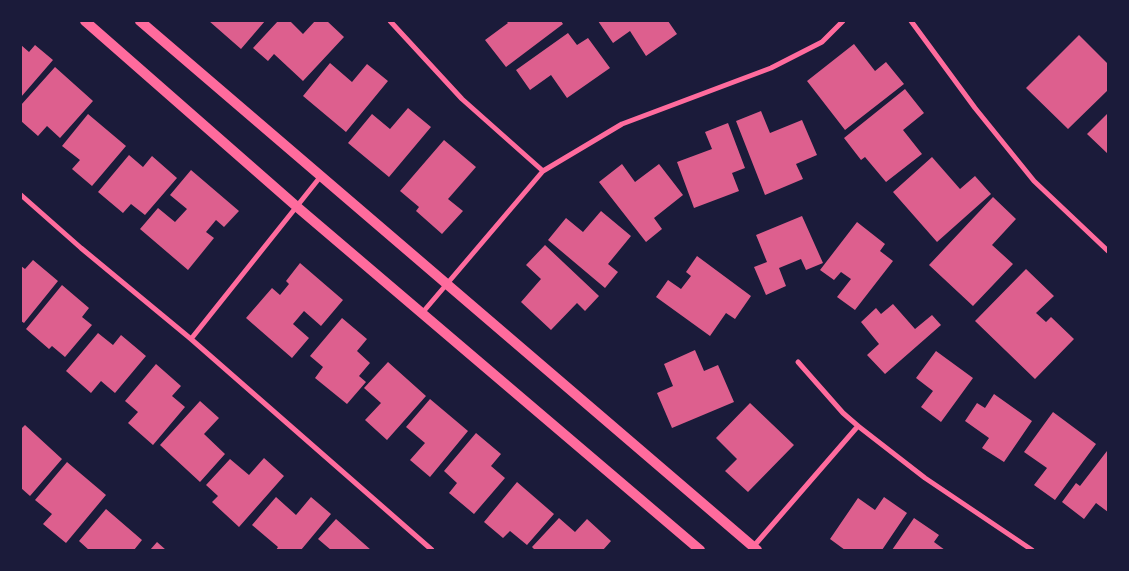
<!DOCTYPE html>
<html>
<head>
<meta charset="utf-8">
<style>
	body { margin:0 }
	#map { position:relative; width:1129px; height:571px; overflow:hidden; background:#1b1b3a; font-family:Signika,sans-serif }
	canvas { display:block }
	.frame { position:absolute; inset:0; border:22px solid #1b1b3a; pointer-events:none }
</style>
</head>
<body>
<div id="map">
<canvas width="1129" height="571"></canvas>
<div class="frame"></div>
</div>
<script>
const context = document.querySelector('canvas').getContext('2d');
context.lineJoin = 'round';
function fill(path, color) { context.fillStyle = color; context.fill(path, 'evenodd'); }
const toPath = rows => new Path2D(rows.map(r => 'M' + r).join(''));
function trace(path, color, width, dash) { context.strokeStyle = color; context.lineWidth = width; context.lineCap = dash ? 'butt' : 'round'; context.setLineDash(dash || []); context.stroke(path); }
fill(toPath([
	[209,21,265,21,241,49],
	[278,21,290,21,303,34,315,21,327,21,344,37,303,81,274,54,268,61,253,48],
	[506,21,561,21,563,24,506,67,485,40,508,23],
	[598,21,668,21,677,34,646,56,630,31,613,43],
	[568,33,577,45,588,38,610,68,567,98,551,75,530,90,516,70],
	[1079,35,1108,64,1108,90,1068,129,1026,88],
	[854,44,875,71,886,62,904,84,845,130,807,81],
	[21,45,29,52,35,45,53,60,21,97],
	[330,63,352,82,367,64,388,81,346,132,303,96],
	[55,67,93,101,60,138,47,126,38,136,21,121,21,105],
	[905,89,924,113,903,130,922,154,886,182,865,157,861,160,844,138],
	[408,108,431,127,389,177,348,143,372,114,390,129],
	[761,111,770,133,802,120,817,155,796,164,803,179,765,195,736,121],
	[1108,113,1108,154,1087,134],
	[88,114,126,146,92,186,72,169,80,160,62,146],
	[728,123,745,168,732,173,739,191,694,208,677,162,712,149,705,132],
	[444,140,476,167,448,199,463,211,442,234,416,211,419,207,400,191],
	[129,155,143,167,152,156,177,178,145,215,131,204,123,213,98,192],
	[932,157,960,189,975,176,991,194,937,242,893,192],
	[622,164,635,182,659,164,683,195,654,218,662,229,646,242,599,182],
	[191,170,239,211,224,227,216,220,206,232,214,238,188,270,140,229,158,208,175,222,187,209,170,195],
	[993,197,1016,219,992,245,1013,264,973,306,929,265],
	[601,211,631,236,608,264,618,272,605,288,548,240,566,218,583,232],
	[802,216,823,263,806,270,801,259,779,268,786,286,766,295,754,267,767,262,756,235],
	[857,222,885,244,880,251,893,261,855,310,837,297,851,279,841,272,834,280,820,270],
	[545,245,599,296,585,311,577,303,551,330,521,302,541,279,526,265],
	[697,256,751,296,735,319,726,313,710,336,656,297,668,280,681,289,691,276,686,272],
	[33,260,58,281,24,323,21,321,21,266,25,269],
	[300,263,343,300,321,326,304,311,293,324,309,338,292,358,246,318,272,288,280,295,289,284,286,281],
	[1026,269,1054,296,1036,313,1046,322,1051,317,1074,339,1035,379,975,321],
	[62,285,89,308,82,317,92,325,65,357,52,346,49,349,26,329],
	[893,304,915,329,932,315,941,325,885,374,867,355,879,344,861,322,876,308,881,314],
	[342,318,367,339,357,351,370,363,359,376,366,382,347,404,315,378,323,367,310,356],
	[98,333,113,345,121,335,146,356,115,393,101,381,91,393,66,371],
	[695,350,704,371,718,365,734,402,672,428,657,393,673,386,664,364],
	[936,351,973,378,941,422,921,407,933,391,916,378],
	[388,362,426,396,387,440,365,420,381,403,364,388],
	[156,364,181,386,172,396,185,407,153,445,128,423,138,412,125,401],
	[994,394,1032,421,1004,462,982,448,989,438,965,421,977,403,985,408],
	[430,399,468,431,430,477,410,460,425,443,406,427],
	[200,401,219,418,204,434,225,454,200,482,160,445],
	[750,403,794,445,748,492,725,471,737,459,716,438],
	[1053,412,1096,444,1055,500,1034,485,1047,468,1024,452],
	[25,425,62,459,30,496,21,488,21,429],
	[476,433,501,454,491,466,505,478,474,514,449,493,457,483,444,471],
	[1107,451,1108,512,1096,503,1084,519,1062,502,1076,483,1080,486],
	[264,458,284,476,239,527,212,502,218,496,206,485,230,459,249,475],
	[67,462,106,495,66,543,43,524,52,514,35,500],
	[517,482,554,514,527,545,510,531,503,538,484,522],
	[276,497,296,515,311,497,331,514,301,550,276,550,278,547,252,525],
	[884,497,907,513,882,550,845,550,830,539,858,498,875,510],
	[106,509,142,540,134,550,89,550,79,541],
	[559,518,575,532,587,519,611,541,603,550,535,550,532,547],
	[914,518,939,535,934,542,945,550,892,550],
	[336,519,371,550,331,550,318,539],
	[157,542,166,550,150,550]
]), '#dd5f8e');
trace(toPath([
	[390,21,462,99,543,171],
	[911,21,975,108,1034,181,1108,251],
	[21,195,81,248,191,339,432,550],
	[423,312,543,171,622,124,771,68,822,42,843,21],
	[191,339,321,176],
	[798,362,843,413,858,426,925,478,1032,550],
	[753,547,858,426]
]), '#ff6b9d', 5);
trace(toPath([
	[85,21,296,206,700,550],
	[140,21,757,550]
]), '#ff6b9d', 10);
</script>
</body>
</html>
